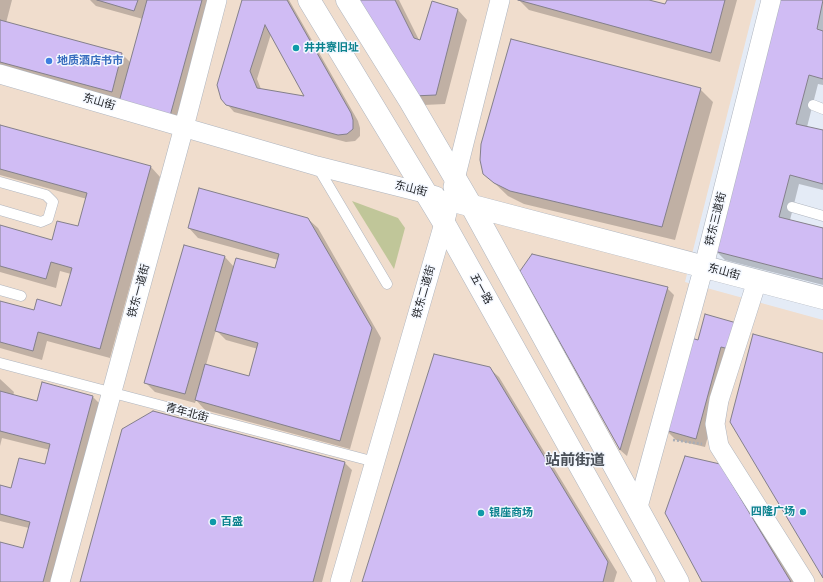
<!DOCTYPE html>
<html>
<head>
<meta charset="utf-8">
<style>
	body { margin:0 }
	canvas { display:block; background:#e4ebf6 }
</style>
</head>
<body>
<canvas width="823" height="582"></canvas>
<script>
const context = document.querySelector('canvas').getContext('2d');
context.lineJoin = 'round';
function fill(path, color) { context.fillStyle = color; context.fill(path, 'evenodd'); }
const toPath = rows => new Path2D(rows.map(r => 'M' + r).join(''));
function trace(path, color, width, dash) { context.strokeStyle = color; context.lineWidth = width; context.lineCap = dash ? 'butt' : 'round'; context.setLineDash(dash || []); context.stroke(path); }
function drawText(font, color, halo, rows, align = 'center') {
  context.font = font + ' "Fira Sans Condensed","Noto Sans SC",sans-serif'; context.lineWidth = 3; context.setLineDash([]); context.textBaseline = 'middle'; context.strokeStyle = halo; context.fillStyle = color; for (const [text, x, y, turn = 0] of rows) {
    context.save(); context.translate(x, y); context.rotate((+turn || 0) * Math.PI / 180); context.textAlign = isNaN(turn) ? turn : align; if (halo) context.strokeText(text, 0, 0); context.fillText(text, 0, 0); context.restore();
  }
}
fill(toPath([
	[0,0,756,0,685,282,823,320,823,582,0,582]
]), '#f0ddcd');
fill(toPath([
	[352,201,398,218,405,228,394,269]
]), '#c0c699');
fill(toPath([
	[0,0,12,0,6,23,122,54,131,63,143,19,96,6,90,0,214,0,179,124,0,68],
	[243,0,289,0,358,121,360,128,360,136,355,141,346,142,234,112,227,104],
	[271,34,305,97,261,89,257,79],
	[356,0,399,0,420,42,458,10,467,20,445,104,424,105],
	[519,0,645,0,666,6,668,0,737,0,720,62,529,10],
	[780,0,823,0,823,85,818,84,807,127,823,131,823,190,799,184,790,220,823,229,823,285,725,260,716,251],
	[700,89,713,102,675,240,524,204,508,196,484,173],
	[0,126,151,167,160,177,110,358,47,341,42,360,0,348,0,302,35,311,62,307,71,274,60,271,56,288,0,272,0,226,53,241,79,228,87,199,0,175],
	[308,219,318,228,381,338,350,449,205,410,196,400,195,403,155,392,145,382,184,246,225,257,234,267,275,270,278,260,198,238,189,228],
	[216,330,226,340,258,349,250,377,206,365],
	[521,271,667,288,674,295,627,456,620,450],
	[706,316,730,356,705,447,676,440,666,430,699,341],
	[489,368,499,377,617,572,614,582,363,582],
	[0,379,14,392,13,396,38,402,93,397,102,406,55,582,0,582,0,543,24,549,29,528,0,521,0,486,12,489,45,466,50,450,2,438,0,446],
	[153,412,345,463,352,470,322,582,81,582],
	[729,475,794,582,703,582]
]), '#0003');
const building = toPath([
	[97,0,138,0,134,11,97,0],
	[147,0,202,0,170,116,119,102,147,0],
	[242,0,287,0,351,113,353,120,353,129,347,134,338,135,226,105,221,99,217,85,242,0],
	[265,25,304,96,257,88,250,71,265,25],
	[355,0,395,0,414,38,420,40,432,1,458,9,436,95,413,96,355,0],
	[518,0,649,0,665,4,667,0,725,0,711,53,518,0],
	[779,0,823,0,817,29,823,31,823,79,809,75,796,124,823,130,823,184,790,175,779,217,823,228,823,279,714,251,779,0],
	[0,20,122,53,112,92,0,62,0,20],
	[511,39,701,88,662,227,510,191,494,183,483,174,480,160,481,144,511,39],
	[0,125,151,166,100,349,38,332,33,351,0,342,0,301,34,310,37,299,61,306,72,268,51,262,46,279,0,266,0,225,52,240,57,221,78,226,87,193,0,169,0,125],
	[199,188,308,218,372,328,340,441,195,400,205,364,249,376,258,343,215,331,236,258,275,268,279,254,188,228,199,188],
	[184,245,225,256,185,394,144,383,184,245],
	[532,254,668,287,620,450,520,271,532,254],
	[705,314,740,324,733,350,721,347,696,439,665,430,691,338,698,340,705,314],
	[753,334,823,353,823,578,730,422,753,334],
	[434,354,490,367,608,562,603,582,362,582,434,354],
	[42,382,93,396,43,582,0,582,0,542,23,548,30,522,0,514,0,485,11,488,19,458,45,464,50,444,0,431,0,391,37,401,42,382],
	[153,411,345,462,313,582,80,582,122,429,153,411],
	[685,456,720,464,791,582,702,582,665,513,685,456]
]);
fill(building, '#d0bcf4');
trace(building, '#84808b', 1);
const lane = toPath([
	[813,105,823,109],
	[317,166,387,284],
	[0,182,46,195,53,202,48,219,41,222,0,210],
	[792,207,823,216],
	[0,290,21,296],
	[0,363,375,462]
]);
const street = toPath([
	[0,74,317,166,436,196],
	[453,187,500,0],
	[757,281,719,400,715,424,719,446,805,582],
	[638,507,704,266,771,0],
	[60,582,184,127,217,0],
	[340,582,447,213]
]);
const secondary = toPath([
	[309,0,444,223,645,582],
	[347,0,410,101,472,207,678,582],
	[450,200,823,298]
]);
trace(lane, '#afb5bf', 11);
trace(street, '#afb5bf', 20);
trace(secondary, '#afb5bf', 23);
trace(toPath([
	[673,440,702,444]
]), '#a8adb6', 2.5, [2, 2]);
trace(lane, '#fff', 10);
trace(street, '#fff', 19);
trace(secondary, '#fff', 22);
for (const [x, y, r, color] of [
	[296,48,4,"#0f9aa8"],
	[49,61,4,"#3f7fe0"],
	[803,512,4,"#0f9aa8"],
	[481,513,4,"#0f9aa8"],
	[213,522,4,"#0f9aa8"]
]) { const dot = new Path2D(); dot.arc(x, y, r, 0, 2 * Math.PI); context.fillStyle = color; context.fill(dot); trace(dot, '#f4f8ff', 1.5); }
drawText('bold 11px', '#0d838f', '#f4f8ff', [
	["井井寮旧址",304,48],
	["四隆广场",795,512,"right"],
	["银座商场",489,513],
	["百盛",221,522]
], 'left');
drawText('bold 11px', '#366cbe', '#f4f8ff', [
	["地质酒店书市",57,61]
], 'left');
drawText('11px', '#1e2024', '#f4f8ff', [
	["东山街",99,102,16],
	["东山街",411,189,14],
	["铁东三道街",716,219,-76],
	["东山街",724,272,15],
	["五一路",481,289,61],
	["铁东一道街",139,291,-75],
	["铁东二道街",424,292,-74],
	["青年北街",187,413,15]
]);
drawText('bold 15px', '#4a5058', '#f4f8ff', [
	["站前街道",575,461]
]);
</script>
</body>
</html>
